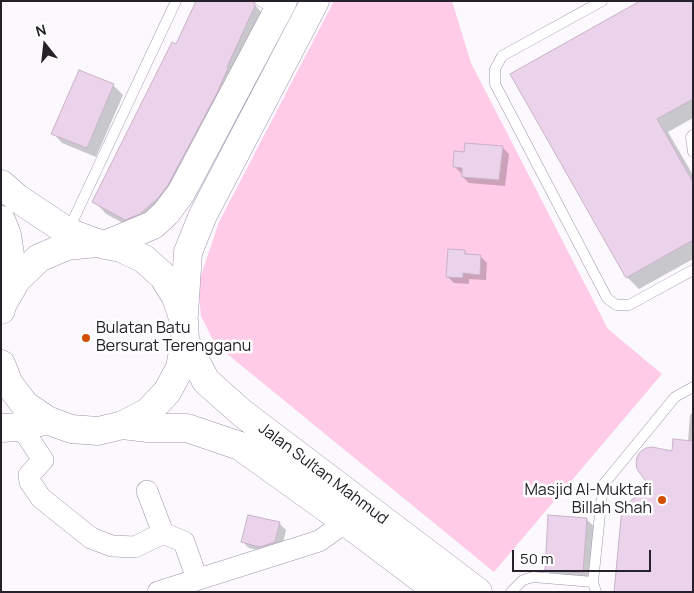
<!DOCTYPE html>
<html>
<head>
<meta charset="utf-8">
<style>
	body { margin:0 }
	#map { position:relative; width:694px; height:593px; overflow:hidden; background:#fbf9fe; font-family:Manrope,sans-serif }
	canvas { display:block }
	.frame { position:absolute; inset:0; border:2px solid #25202a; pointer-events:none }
	.north { position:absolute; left:20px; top:20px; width:50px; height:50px; -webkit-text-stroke:4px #fff; paint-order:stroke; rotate:344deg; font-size:14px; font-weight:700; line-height:20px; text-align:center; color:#25202a }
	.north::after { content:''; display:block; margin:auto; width:18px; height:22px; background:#25202a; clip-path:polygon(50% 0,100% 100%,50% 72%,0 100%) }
	.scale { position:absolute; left:512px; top:550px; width:139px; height:22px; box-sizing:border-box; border:2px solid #25202a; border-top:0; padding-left:6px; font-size:15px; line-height:18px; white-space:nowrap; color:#25202a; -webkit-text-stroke:4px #fff; paint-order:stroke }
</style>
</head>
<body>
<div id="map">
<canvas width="694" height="593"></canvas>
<div class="frame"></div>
<div class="north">N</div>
<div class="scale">50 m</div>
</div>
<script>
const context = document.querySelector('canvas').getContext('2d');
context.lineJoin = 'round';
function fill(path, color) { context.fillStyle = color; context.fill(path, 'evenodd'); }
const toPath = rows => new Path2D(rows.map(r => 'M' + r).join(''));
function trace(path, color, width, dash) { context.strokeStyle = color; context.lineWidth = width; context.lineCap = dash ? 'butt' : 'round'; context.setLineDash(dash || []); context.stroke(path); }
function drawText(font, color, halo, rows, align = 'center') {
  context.font = font + ' Manrope,sans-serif'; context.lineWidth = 5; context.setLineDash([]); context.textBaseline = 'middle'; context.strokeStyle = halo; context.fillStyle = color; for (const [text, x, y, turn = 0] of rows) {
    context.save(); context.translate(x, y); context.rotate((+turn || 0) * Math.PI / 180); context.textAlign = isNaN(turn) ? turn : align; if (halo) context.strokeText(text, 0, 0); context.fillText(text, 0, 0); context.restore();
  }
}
fill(toPath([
	[334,1,452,1,471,63,608,329,662,374,494,572,215,344,201,316,198,284,219,222]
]), '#ffcbe7');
fill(toPath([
	[693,1,693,118,668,132,693,175,693,259,639,289,627,277,512,75],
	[253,3,265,16,152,226,138,231,106,214,94,201,177,45],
	[79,71,114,86,123,95,96,157,62,143,53,133],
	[502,147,509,154,505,186,469,183,463,177,463,173,461,173,455,167,465,154],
	[464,252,468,255,480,256,487,263,486,280,469,279,469,284,454,283,448,277],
	[693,412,693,592,673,452,688,442,690,415],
	[586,519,596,528,592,582,556,579,546,570],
	[280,524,286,530,282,548,267,552,249,548,243,542]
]), '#0003');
const building = toPath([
	[196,1,253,1,255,6,227,67,228,68,217,93,168,185,158,198,140,214,125,220,92,202,172,42,176,44,196,1],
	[640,1,693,1,693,99,657,119,693,182,693,240,626,278,510,74,640,1],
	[79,70,114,84,87,148,51,134,79,70],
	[465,143,503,146,499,180,462,177,462,168,453,167,454,151,464,152,465,143],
	[448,249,465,250,465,254,481,255,480,275,463,273,463,278,446,277,448,249],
	[673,439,693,441,693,592,614,592,622,508,649,486,637,469,636,463,637,457,640,452,646,448,652,447,672,451,673,439],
	[248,515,280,522,275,542,260,547,241,542,248,515],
	[548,515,587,518,583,573,545,570,548,515]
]);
fill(building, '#ebd4eb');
trace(building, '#c8b2c9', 1);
const lane = toPath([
	[260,1,277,10],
	[602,1,502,56,495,69,495,84,607,298,616,305,629,305,693,270],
	[693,135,691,137,693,152],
	[68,231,176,1],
	[511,592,523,580,533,577,593,582],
	[596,592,593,582,603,485,675,397,693,387]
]);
const street = toPath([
	[21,427,43,460,29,475,30,482,41,498,91,538,112,546,135,547,163,533,184,542,197,579],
	[147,491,163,533],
	[158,592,319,541,346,522]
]);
const secondary = toPath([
	[1,184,17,198,68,232,97,243],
	[1,220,7,235,12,268,3,301],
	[1,428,21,427,47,420]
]);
const primary = toPath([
	[105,245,153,225,166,213,181,193,283,1],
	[1,310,2,305,17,279,39,258,67,246,97,243,121,248,144,259,163,276,176,297,184,321,185,341,180,368,167,392,148,412,123,425,98,431,71,429,47,420,25,405,9,384,1,364],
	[184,314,188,252,203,215,315,1],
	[185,341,206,381,242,413,478,592],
	[123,425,148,428,187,428,240,446,346,522,439,592]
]);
trace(lane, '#9f93ad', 11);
trace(street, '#9f93ad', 22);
trace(secondary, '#9f93ad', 29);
trace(primary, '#9f93ad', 29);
trace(lane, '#fff', 10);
trace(street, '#fff', 21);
trace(secondary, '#fff', 28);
trace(primary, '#fff', 28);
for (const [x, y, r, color] of [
	[86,338,5,"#d24e04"],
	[662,500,5,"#d24e04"]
]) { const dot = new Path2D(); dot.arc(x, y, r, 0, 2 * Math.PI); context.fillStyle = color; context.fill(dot); trace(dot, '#fff', 2); }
drawText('16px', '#25202a', '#fff', [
	["Bulatan Batu",96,329],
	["Bersurat Terengganu",96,347],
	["Masjid Al-Muktafi",652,491,"right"],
	["Billah Shah",652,509,"right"]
], 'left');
drawText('16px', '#25202a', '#fff', [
	["Jalan Sultan Mahmud",323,474,37]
]);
</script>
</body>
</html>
